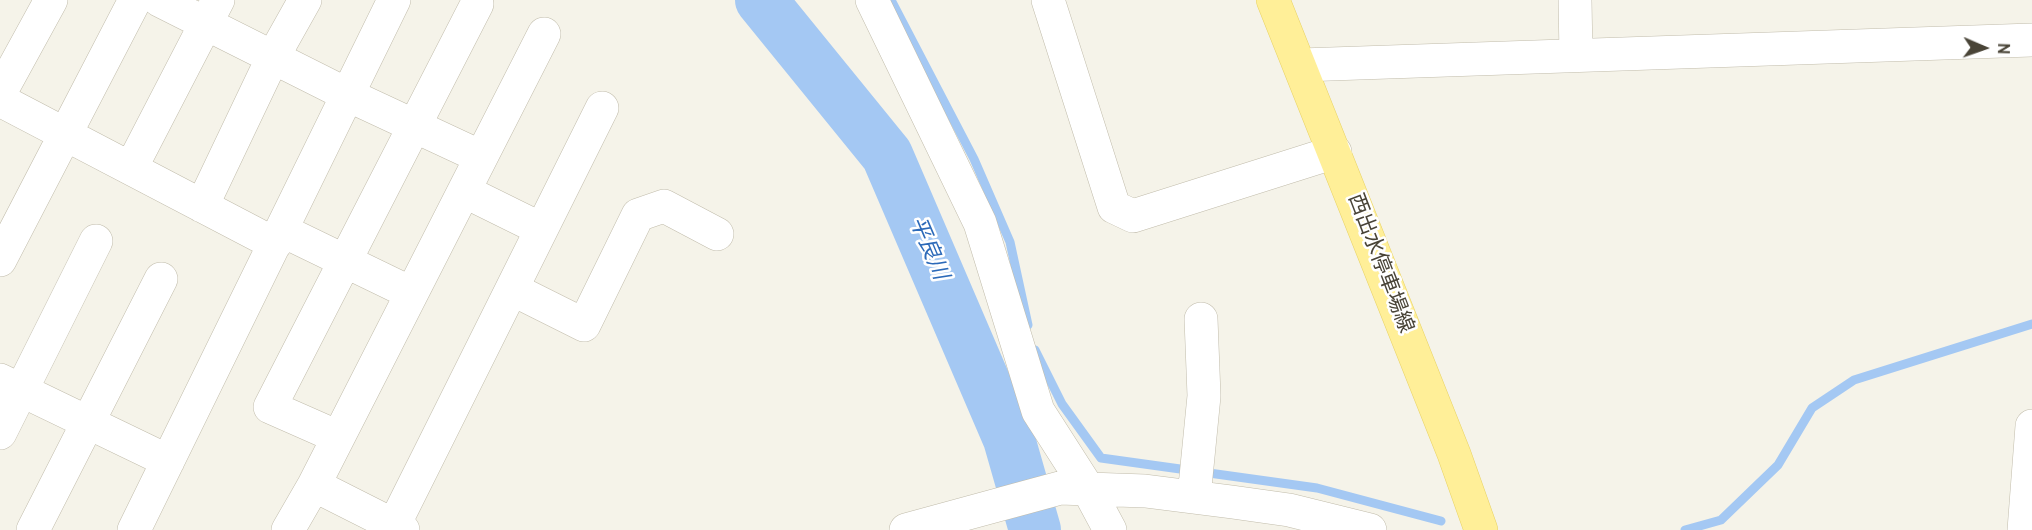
<!DOCTYPE html>
<html>
<head>
<meta charset="utf-8">
<style>
	body { margin:0 }
	#map { position:relative; width:2032px; height:530px; overflow:hidden; background:#f5f3e9; font-family:Overpass,sans-serif }
	canvas { display:block }
	.north { position:absolute; left:1954px; top:18px; width:60px; height:60px; -webkit-text-stroke:4px #fff; paint-order:stroke; rotate:92deg; font-size:16px; font-weight:700; line-height:24px; text-align:center; color:#494437 }
	.north::after { content:''; display:block; margin:auto; width:21px; height:27px; background:#494437; clip-path:polygon(50% 0,100% 100%,50% 72%,0 100%) }
</style>
</head>
<body>
<div id="map">
<canvas width="2032" height="530"></canvas>
<div class="north">N</div>
</div>
<script>
const context = document.querySelector('canvas').getContext('2d');
context.lineJoin = 'round';
const toPath = rows => new Path2D(rows.map(r => 'M' + r).join(''));
function trace(path, color, width, dash) { context.strokeStyle = color; context.lineWidth = width; context.lineCap = dash ? 'butt' : 'round'; context.setLineDash(dash || []); context.stroke(path); }
function drawText(font, color, halo, rows, align = 'center') {
  context.font = font + ' Overpass,"Noto Sans JP",sans-serif'; context.lineWidth = 5; context.setLineDash([]); context.textBaseline = 'middle'; context.strokeStyle = halo; context.fillStyle = color; for (const [text, x, y, turn = 0] of rows) {
    context.save(); context.translate(x, y); context.rotate((+turn || 0) * Math.PI / 180); context.textAlign = isNaN(turn) ? turn : align; if (halo) context.strokeText(text, 0, 0); context.fillText(text, 0, 0); context.restore();
  }
}
trace(toPath([
	[891,0,974,159,1010,242,1028,325],
	[1035,350,1062,404,1101,458,1317,488,1441,521],
	[1685,530,1721,520,1778,465,1812,408,1854,380,2032,324]
]), '#a4c8f3', 9);
trace(toPath([
	[761,0,887,155,1009,439,1035,530]
]), '#a4c8f3', 52);
const minor = toPath([
	[159,0,348,95,481,157],
	[872,0,980,223,1038,411,1088,489,1110,530],
	[1048,0,1114,207,1133,216,1335,152],
	[1575,0,1576,55],
	[1301,65,2032,40],
	[0,93,51,0],
	[0,100,275,244],
	[131,168,218,0],
	[464,191,541,229],
	[202,206,273,57,305,0],
	[281,230,411,293],
	[0,260,135,0],
	[512,289,584,325,638,215,664,206,717,234],
	[0,380,168,461],
	[0,433,96,241],
	[338,437,270,407,477,4],
	[1194,497,1204,396,1201,319],
	[394,525,602,108],
	[33,530,161,279],
	[134,530,394,0],
	[288,530,314,485],
	[403,530,314,485,544,34],
	[906,530,1060,488,1145,491,1232,502,1289,510,1370,530],
	[2024,530,2032,426]
]);
const major = toPath([
	[1273,0,1454,454,1481,530]
]);
trace(minor, '#c1bcab', 34);
trace(major, '#e8d264', 34);
trace(minor, '#fff', 33);
trace(major, '#ffef98', 33);
drawText('21px', '#494437', '#fff', [
	["西出水停車場線",1379,264,69]
]);
drawText('italic 22px', '#2c6ab9', '#fff', [
	["平良川",927,249,67]
]);
</script>
</body>
</html>
